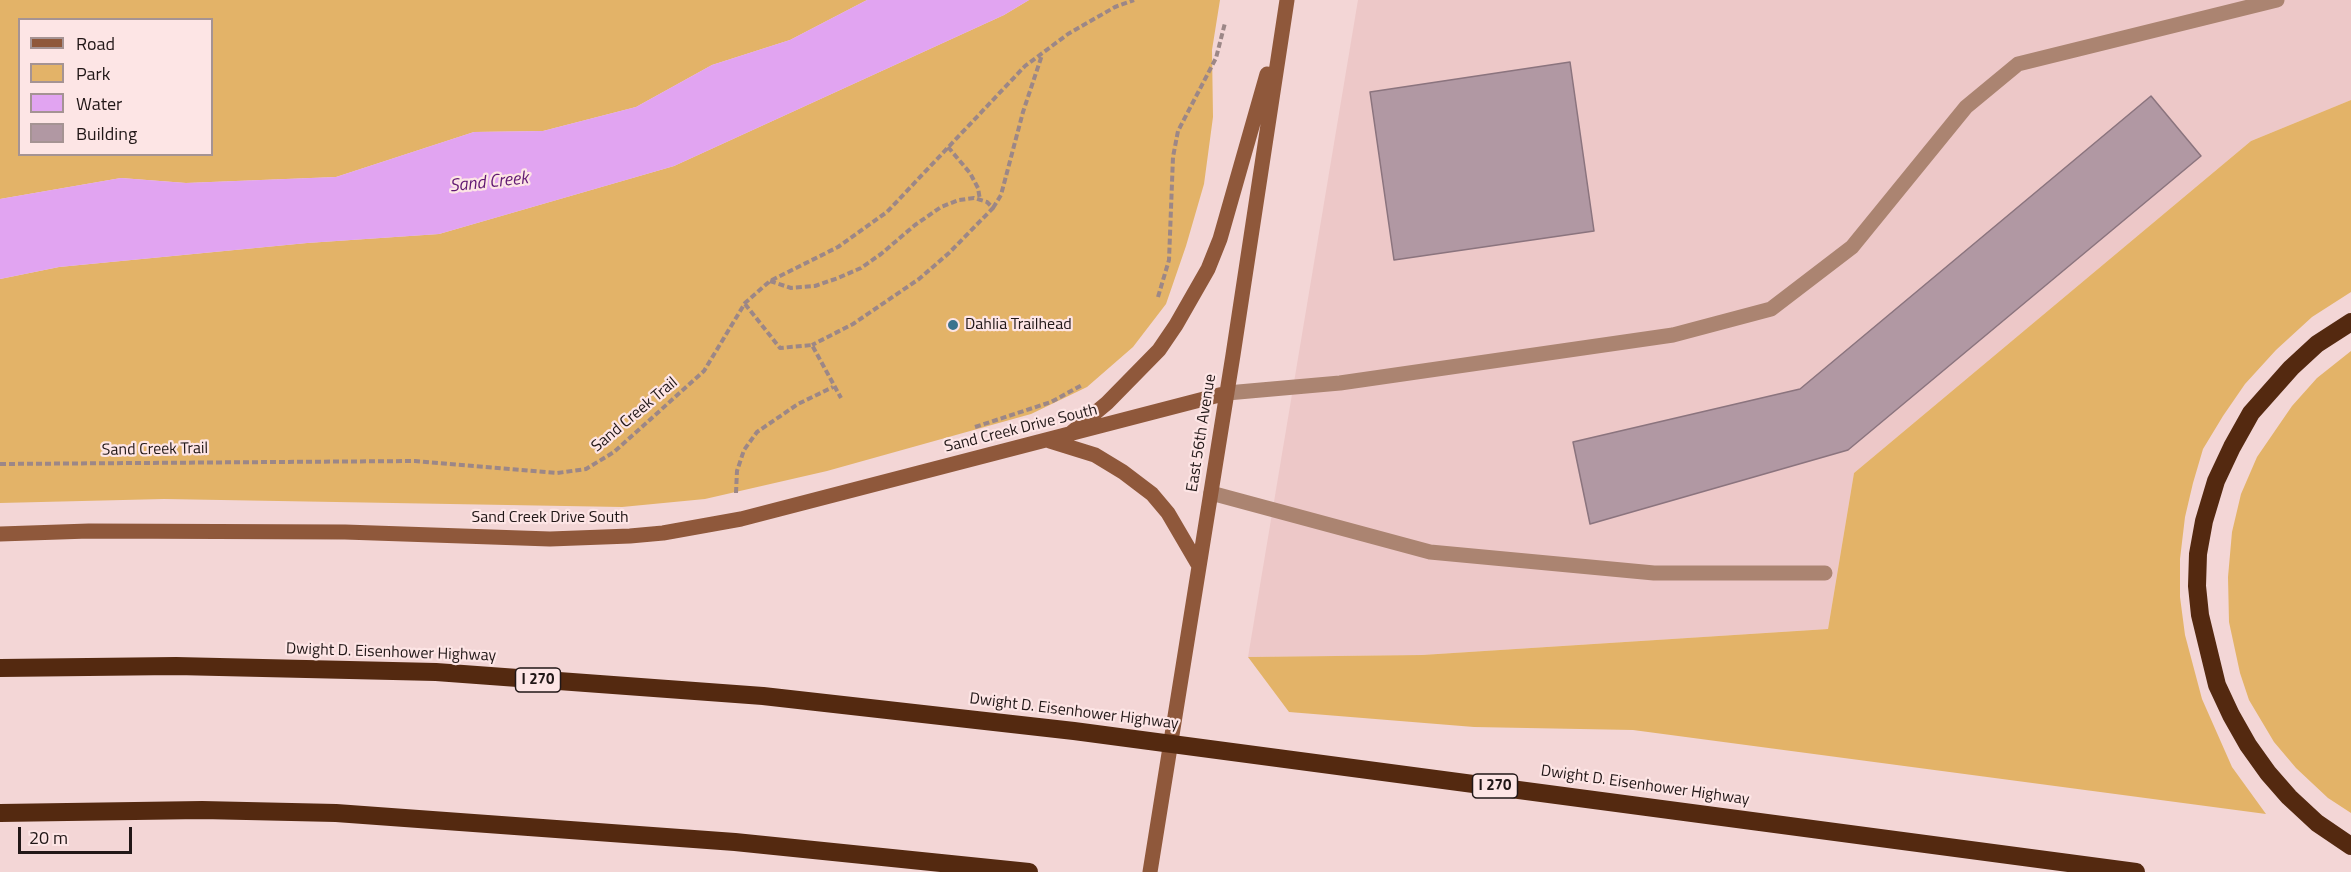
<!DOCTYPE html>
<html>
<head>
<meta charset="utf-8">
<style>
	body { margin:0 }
	#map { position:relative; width:2351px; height:872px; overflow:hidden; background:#f3d6d6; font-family:"Titillium Web",sans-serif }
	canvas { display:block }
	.legend { position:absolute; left:18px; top:18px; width:195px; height:138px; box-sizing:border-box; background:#fde5e5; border:2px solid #a59393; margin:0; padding:8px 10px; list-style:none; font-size:18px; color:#211717 }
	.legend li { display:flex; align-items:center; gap:12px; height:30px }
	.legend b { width:30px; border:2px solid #a59393 }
	.scale { position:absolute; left:18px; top:827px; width:114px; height:27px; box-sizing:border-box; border:3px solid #211717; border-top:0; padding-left:8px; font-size:18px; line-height:21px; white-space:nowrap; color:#211717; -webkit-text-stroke:4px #fde5e5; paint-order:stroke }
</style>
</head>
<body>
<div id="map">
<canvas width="2351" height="872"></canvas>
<ul class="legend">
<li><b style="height:8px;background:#8f583b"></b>Road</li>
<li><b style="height:16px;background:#e3b368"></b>Park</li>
<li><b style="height:16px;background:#e1a4f1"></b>Water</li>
<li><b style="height:16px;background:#b198a3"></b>Building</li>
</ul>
<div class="scale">20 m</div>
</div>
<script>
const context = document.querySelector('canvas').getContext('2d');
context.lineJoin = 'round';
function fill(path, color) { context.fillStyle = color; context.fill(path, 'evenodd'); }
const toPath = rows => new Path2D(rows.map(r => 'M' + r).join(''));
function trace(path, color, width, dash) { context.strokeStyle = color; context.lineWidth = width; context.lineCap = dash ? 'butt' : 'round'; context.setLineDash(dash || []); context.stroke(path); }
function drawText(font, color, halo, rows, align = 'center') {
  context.font = font + ' "Titillium Web",sans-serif'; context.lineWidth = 4.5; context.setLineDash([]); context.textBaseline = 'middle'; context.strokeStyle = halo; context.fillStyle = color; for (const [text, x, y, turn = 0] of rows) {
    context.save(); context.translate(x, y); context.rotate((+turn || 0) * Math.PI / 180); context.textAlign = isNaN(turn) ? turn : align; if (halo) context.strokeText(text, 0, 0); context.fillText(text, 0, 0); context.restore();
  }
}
fill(toPath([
	[1358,0,2351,0,2351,100,2251,141,1854,473,1828,629,1422,655,1248,657]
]), '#edc8c8');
fill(toPath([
	[0,0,867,0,790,40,712,65,636,107,543,131,474,132,336,177,186,183,121,178,0,199],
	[20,20,212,20,212,154,20,154],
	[1029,0,1220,0,1212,50,1213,117,1204,184,1186,246,1166,304,1133,347,1087,387,1031,414,827,471,705,499,622,507,164,499,0,503,0,279,59,267,307,243,439,234,674,166,1004,15],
	[2351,100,2351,292,2312,317,2276,350,2245,384,2223,416,2203,449,2193,483,2185,517,2180,559,2180,597,2185,635,2202,699,2232,767,2266,814,1633,730,1474,727,1289,712,1248,657,1422,655,1828,629,1854,473,2251,141],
	[2351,351,2351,813,2328,798,2296,768,2274,742,2249,700,2240,673,2229,622,2228,577,2232,532,2241,494,2257,457,2292,406,2317,378]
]), '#e3b368');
fill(toPath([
	[867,0,1029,0,1004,15,674,166,439,234,307,243,59,267,0,279,0,199,121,178,186,183,336,177,474,132,543,131,636,107,712,65,790,40]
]), '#e1a4f1');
const building = toPath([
	[1570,62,1594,231,1394,260,1370,92,1570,62],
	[2151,96,2201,156,1848,450,1590,524,1573,442,1800,389,2151,96]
]);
fill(building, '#b198a3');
trace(building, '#8b747e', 1.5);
trace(toPath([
	[948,147,970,173,978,188,980,200],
	[993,208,1001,195,1023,112,1042,55],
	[770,281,791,288,815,286,838,278,861,268,881,254,915,225,941,207,959,200,974,198,987,202,993,208,949,253,919,279,853,324,812,345],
	[1158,297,1169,260,1173,157,1178,131,1216,58,1225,23],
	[745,304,780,348,812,345,841,398],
	[975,427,1051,402,1082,385],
	[0,464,415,461,557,473,586,469,614,452,704,371,745,303,770,281,838,247,887,212,1025,66,1068,34,1115,7,1134,0],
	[736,493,737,471,744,450,757,432,798,404,833,387]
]), '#9c8787', 4, [6, 3]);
trace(toPath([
	[1227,393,1340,383,1673,335,1771,309,1852,247,1966,107,2018,64,2277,0],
	[1211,493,1430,552,1654,573,1825,573]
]), '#ab8471', 15);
trace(toPath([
	[1071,433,1107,403,1159,350,1176,325,1208,269,1220,239,1267,74],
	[1050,441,1095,455,1123,472,1152,494,1168,513,1199,566],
	[0,534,89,531,345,532,550,539,630,536,663,533,741,519,1227,393],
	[1150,872,1233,355,1287,0]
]), '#8f583b', 15);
trace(toPath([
	[2351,322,2317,344,2291,368,2251,413,2232,447,2216,481,2204,521,2198,554,2197,586,2200,615,2217,685,2231,715,2248,745,2268,773,2289,797,2317,823,2351,846],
	[0,668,176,666,436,672,763,696,1074,731,2136,872],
	[0,813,202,810,336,813,735,842,1029,872]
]), '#542910', 18);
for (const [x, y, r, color] of [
	[953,325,6,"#3c748e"]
]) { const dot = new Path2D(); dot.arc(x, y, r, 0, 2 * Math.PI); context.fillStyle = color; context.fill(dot); trace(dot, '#fde5e5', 2); }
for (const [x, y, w] of [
	[538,680,45],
	[1495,786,45]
]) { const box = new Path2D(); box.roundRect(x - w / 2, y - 12, w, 24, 4.5); context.fillStyle = '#fde5e5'; context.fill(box); trace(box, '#211717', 1.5); }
drawText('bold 15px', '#211717', null, [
	["I 270",538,680],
	["I 270",1495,786]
]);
drawText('16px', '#211717', '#fde5e5', [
	["Dahlia Trailhead",965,325]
], 'left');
drawText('16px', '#211717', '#fde5e5', [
	["Sand Creek Trail",635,415,-40],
	["Sand Creek Drive South",1021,429,-14],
	["East 56th Avenue",1202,433,-81],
	["Sand Creek Trail",155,450,-1],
	["Sand Creek Drive South",550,518],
	["Dwight D. Eisenhower Highway",391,653,2],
	["Dwight D. Eisenhower Highway",1074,712,7],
	["Dwight D. Eisenhower Highway",1645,786,8]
]);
drawText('italic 18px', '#611872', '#fde5e5', [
	["Sand Creek",489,183,-6]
]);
</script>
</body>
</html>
